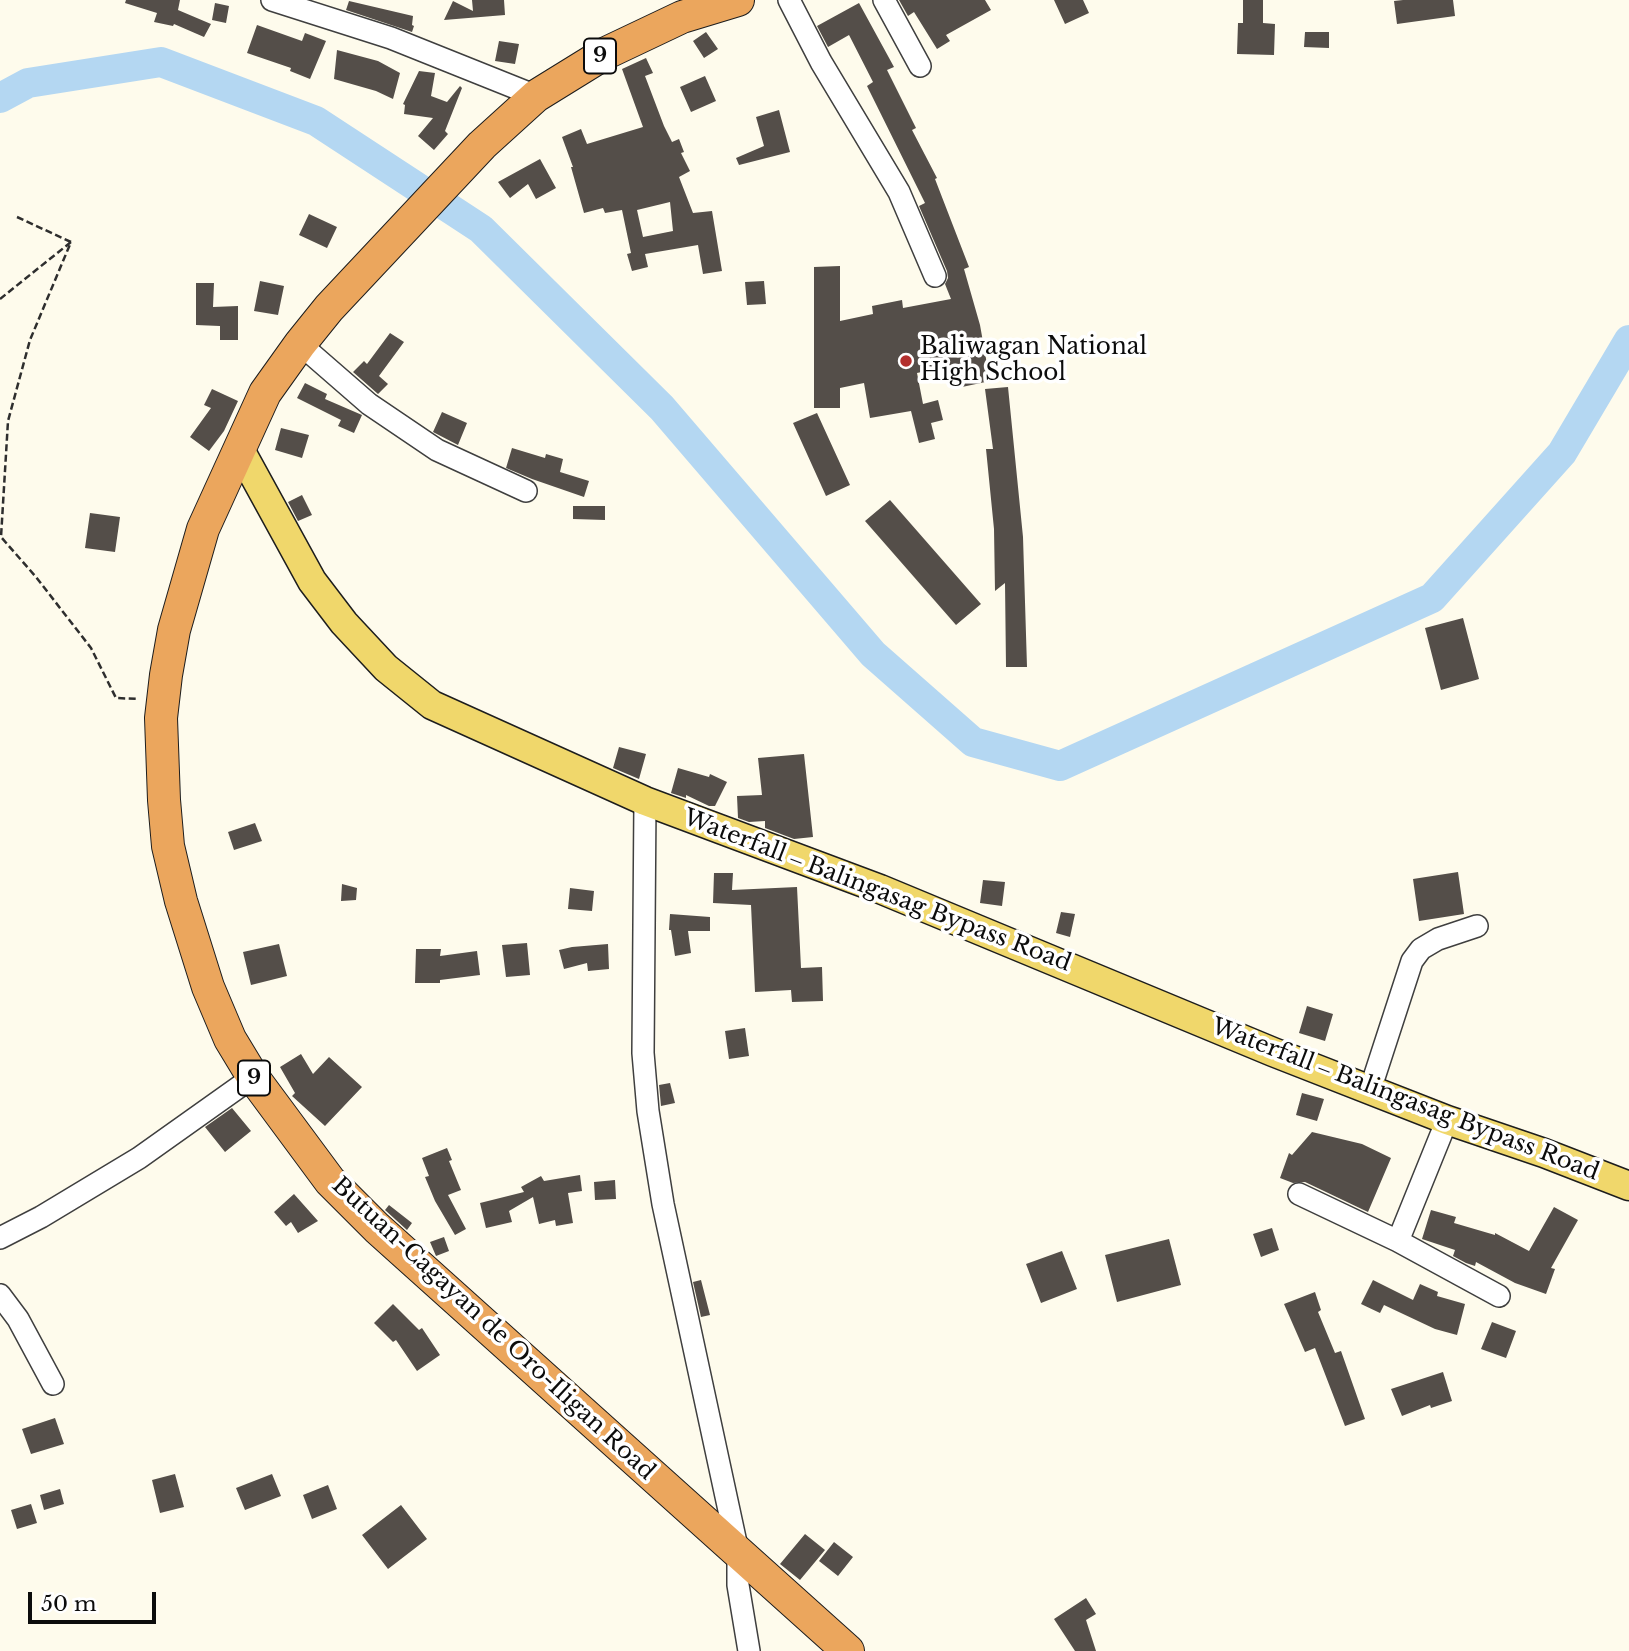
<!DOCTYPE html>
<html>
<head>
<meta charset="utf-8">
<style>
	body { margin:0 }
	#map { position:relative; width:1629px; height:1651px; overflow:hidden; background:#fefbec; font-family:"Libre Baskerville",serif }
	canvas { display:block }
	.scale { position:absolute; left:28px; top:1592px; width:128px; height:32px; box-sizing:border-box; border:4px solid #0c0c0c; border-top:0; padding-left:9px; font-size:21px; line-height:24px; white-space:nowrap; color:#0c0c0c; -webkit-text-stroke:5px #fff; paint-order:stroke }
</style>
</head>
<body>
<div id="map">
<canvas width="1629" height="1651"></canvas>
<div class="scale">50 m</div>
</div>
<script>
const context = document.querySelector('canvas').getContext('2d');
context.lineJoin = 'round';
const toPath = rows => new Path2D(rows.map(r => 'M' + r).join(''));
function trace(path, color, width, dash) { context.strokeStyle = color; context.lineWidth = width; context.lineCap = dash ? 'butt' : 'round'; context.setLineDash(dash || []); context.stroke(path); }
function fill(path, color) { context.fillStyle = color; context.fill(path, 'evenodd'); }
function drawText(font, color, halo, rows, align = 'center') {
  context.font = font + ' "Libre Baskerville",serif'; context.lineWidth = 7; context.setLineDash([]); context.textBaseline = 'middle'; context.strokeStyle = halo; context.fillStyle = color; for (const [text, x, y, turn = 0] of rows) {
    context.save(); context.translate(x, y); context.rotate((+turn || 0) * Math.PI / 180); context.textAlign = isNaN(turn) ? turn : align; if (halo) context.strokeText(text, 0, 0); context.fillText(text, 0, 0); context.restore();
  }
}
trace(toPath([
	[0,98,28,83,161,62,316,121,481,229,662,408,873,654,973,742,1060,766,1432,598,1562,453,1629,340]
]), '#b4d7f2', 30);
fill(toPath([
	[126,0,180,0,178,10,211,24,204,37,174,24,173,26,154,22,157,13,125,3],
	[472,0,504,0,505,15,444,20,453,1,473,11],
	[899,0,985,0,991,10,946,35,950,41,937,49,914,12,908,16],
	[1054,0,1083,0,1089,13,1065,24],
	[1243,0,1263,0,1263,23,1275,24,1274,55,1237,54,1238,23,1243,23],
	[1403,0,1453,0,1455,16,1397,24,1394,1],
	[349,1,413,16,412,25,414,26,412,32,346,10],
	[215,3,229,6,226,23,212,20],
	[859,3,894,67,887,70,916,128,912,130,937,178,935,179,969,267,964,269,980,325,990,381,962,387,958,364,917,373,923,404,938,400,943,420,931,423,935,439,919,443,911,411,870,418,864,383,840,388,840,408,814,408,814,267,840,266,840,321,873,314,872,306,902,300,903,308,951,299,945,284,948,278,947,271,919,206,925,203,867,86,873,82,849,35,828,47,817,26],
	[257,25,302,41,305,33,326,41,310,79,290,71,291,68,247,53],
	[706,32,718,49,704,58,693,41],
	[1305,32,1329,32,1329,48,1304,47],
	[499,41,519,44,515,64,495,61],
	[337,50,378,61,400,73,393,99,376,91,334,79],
	[646,58,653,73,645,76,664,126,672,142,679,139,684,152,681,153,690,171,679,177,693,213,712,211,722,271,703,274,698,245,645,254,648,267,632,271,627,254,631,253,622,210,605,213,603,208,584,213,571,167,573,167,562,137,581,129,587,144,643,127,622,69],
	[670,202,673,231,643,237,637,210],
	[419,71,435,73,431,96,447,102,460,86,462,88,445,131,448,134,434,150,418,136,433,118,404,114,405,105,403,104],
	[705,76,716,101,691,112,680,87],
	[779,110,790,152,739,165,736,158,764,146,756,117],
	[540,159,556,188,536,199,528,184,510,198,498,182],
	[309,214,337,227,327,248,299,235],
	[260,281,284,286,278,315,254,311],
	[764,281,766,304,747,305,745,282],
	[196,283,214,283,213,307,238,306,238,340,220,340,220,326,196,325],
	[390,333,404,342,379,376,388,384,378,394,353,372,364,361,367,364],
	[305,383,327,394,325,399,362,415,354,433,338,426,341,420,297,398],
	[1008,387,1023,537,1027,667,1006,667,1005,583,995,591,994,529,986,449,993,449,985,389],
	[212,389,238,401,224,431,209,451,190,437,211,408,204,405],
	[442,412,467,423,458,445,433,432],
	[817,413,850,485,826,496,793,423],
	[281,428,309,435,302,458,275,450],
	[512,448,545,458,546,454,563,459,560,472,589,481,584,497,532,479,506,468],
	[302,495,312,515,298,521,288,502],
	[890,500,981,604,956,625,865,521],
	[573,506,605,506,605,520,573,519],
	[90,513,120,517,115,552,85,548],
	[1463,618,1479,679,1441,690,1425,628],
	[619,747,646,754,639,779,613,768],
	[804,754,813,837,794,839,765,828,765,821,749,822,738,818,737,796,762,795,758,758],
	[678,768,709,777,710,774,727,782,715,806,709,806,686,795,686,798,671,793],
	[255,823,262,841,234,850,228,832],
	[1458,872,1464,914,1419,921,1413,879],
	[714,873,733,873,732,890,797,887,801,968,822,967,823,1001,792,1002,791,990,755,992,751,905,713,903],
	[983,880,1005,882,1002,906,980,903],
	[342,884,357,888,356,900,341,901],
	[570,888,594,891,592,911,568,909],
	[1061,912,1075,914,1070,937,1056,933],
	[670,914,710,917,710,931,688,931,691,953,675,956,671,930,669,930],
	[527,943,530,975,506,977,502,945],
	[279,944,287,976,251,985,243,952],
	[608,944,609,969,588,971,587,963,564,969,559,950,572,947],
	[416,949,441,949,440,956,477,951,480,975,440,980,440,983,415,983],
	[1307,1006,1333,1014,1325,1041,1299,1033],
	[745,1028,749,1056,729,1059,725,1031],
	[301,1054,313,1074,329,1057,362,1087,325,1126,292,1096,295,1093,280,1067],
	[670,1083,675,1103,661,1106,659,1085],
	[1302,1093,1324,1099,1317,1121,1296,1115],
	[232,1108,251,1131,225,1152,205,1127],
	[1312,1132,1362,1144,1391,1158,1368,1212,1305,1182,1293,1183,1280,1178,1289,1153,1292,1155],
	[447,1148,452,1160,449,1161,461,1190,448,1195,466,1229,455,1235,435,1201,425,1177,429,1176,422,1158],
	[580,1175,582,1191,568,1193,573,1223,556,1226,555,1220,539,1224,533,1197,509,1211,512,1222,486,1228,480,1203,524,1192,521,1187,541,1176,544,1181],
	[615,1180,616,1199,595,1200,594,1182],
	[294,1194,318,1221,298,1233,291,1222,286,1226,274,1212],
	[389,1205,412,1223,407,1230,385,1210],
	[1554,1207,1578,1220,1551,1268,1555,1269,1546,1294,1515,1283,1476,1262,1475,1266,1466,1263,1453,1256,1455,1250,1422,1239,1431,1210,1456,1217,1454,1223,1495,1235,1495,1233,1529,1251],
	[1272,1228,1279,1250,1261,1257,1253,1234],
	[444,1237,449,1251,436,1256,430,1242],
	[1169,1239,1181,1285,1117,1302,1105,1255],
	[1062,1251,1077,1289,1041,1303,1026,1264],
	[701,1280,710,1315,701,1317,693,1282],
	[1373,1280,1413,1300,1420,1284,1438,1292,1437,1296,1465,1304,1457,1335,1435,1329,1384,1305,1380,1313,1361,1304],
	[1315,1292,1321,1310,1318,1312,1335,1353,1341,1351,1365,1419,1345,1426,1315,1348,1305,1352,1284,1304],
	[393,1304,419,1330,422,1328,440,1355,417,1371,396,1340,393,1342,374,1323],
	[1492,1322,1516,1331,1506,1358,1481,1349],
	[1443,1372,1452,1401,1431,1408,1430,1405,1402,1416,1391,1389],
	[55,1418,64,1444,31,1454,22,1429],
	[175,1474,184,1507,160,1513,152,1480],
	[272,1474,281,1496,245,1510,236,1488],
	[328,1485,337,1509,312,1519,303,1495],
	[60,1489,64,1504,44,1510,40,1495],
	[31,1504,37,1523,17,1529,11,1510],
	[401,1505,427,1539,388,1569,362,1535],
	[805,1534,825,1550,800,1580,780,1564],
	[834,1542,853,1557,838,1576,819,1561],
	[1086,1598,1096,1614,1086,1620,1096,1651,1075,1651,1054,1619]
]), '#544e49');
const minor = toPath([
	[272,0,391,38,536,96],
	[789,0,821,62,899,192,935,276],
	[884,0,920,66],
	[300,344,369,404,437,450,526,491],
	[645,801,643,1053,648,1111,663,1204,738,1552,738,1585,749,1651],
	[1370,1090,1412,961,1421,949,1438,939,1477,926],
	[1299,1194,1398,1241,1499,1296],
	[0,1238,41,1217,139,1158,253,1077],
	[1398,1241,1447,1120],
	[0,1295,18,1319,53,1384]
]);
const major = toPath([
	[239,448,312,581,344,623,386,668,432,705,645,801,880,889,1273,1052,1447,1120,1544,1153,1629,1186]
]);
const highway = toPath([
	[738,0,682,17,604,54,536,96,482,145,329,308,300,344,265,393,203,529,174,630,166,675,161,718,164,800,168,846,181,901,208,987,230,1039,253,1077,330,1181,377,1228,848,1651]
]);
trace(minor, '#3f3f3f', 24);
trace(major, '#1d1d1d', 31);
trace(highway, '#1d1d1d', 34);
trace(toPath([
	[17,217,71,242],
	[0,299,71,242,30,340,8,421,1,537,36,577,91,648,116,698,139,699]
]), '#2e2e2e', 2.5, [7, 3.5]);
trace(minor, '#fff', 21);
trace(major, '#f0d76b', 28);
trace(highway, '#eba65d', 32);
for (const [x, y, r, color] of [
	[906,361,7,"#b32f2d"]
]) { const dot = new Path2D(); dot.arc(x, y, r, 0, 2 * Math.PI); context.fillStyle = color; context.fill(dot); trace(dot, '#fff', 2.5); }
for (const [x, y, w] of [
	[600,56,32],
	[254,1078,32]
]) { const box = new Path2D(); box.roundRect(x - w / 2, y - 17.5, w, 35, 5); context.fillStyle = '#fff'; context.fill(box); trace(box, '#0c0c0c', 2); }
drawText('bold 21px', '#0c0c0c', null, [
	["9",600,56],
	["9",254,1078]
]);
drawText('23px', '#0c0c0c', '#fff', [
	["Baliwagan National",920,348],
	["High School",920,374]
], 'left');
drawText('23px', '#0c0c0c', '#fff', [
	["Waterfall ‒ Balingasag Bypass Road",877,891,21],
	["Waterfall ‒ Balingasag Bypass Road",1405,1100,21],
	["Butuan-Cagayan de Oro-Iligan Road",493,1329,43]
]);
</script>
</body>
</html>
